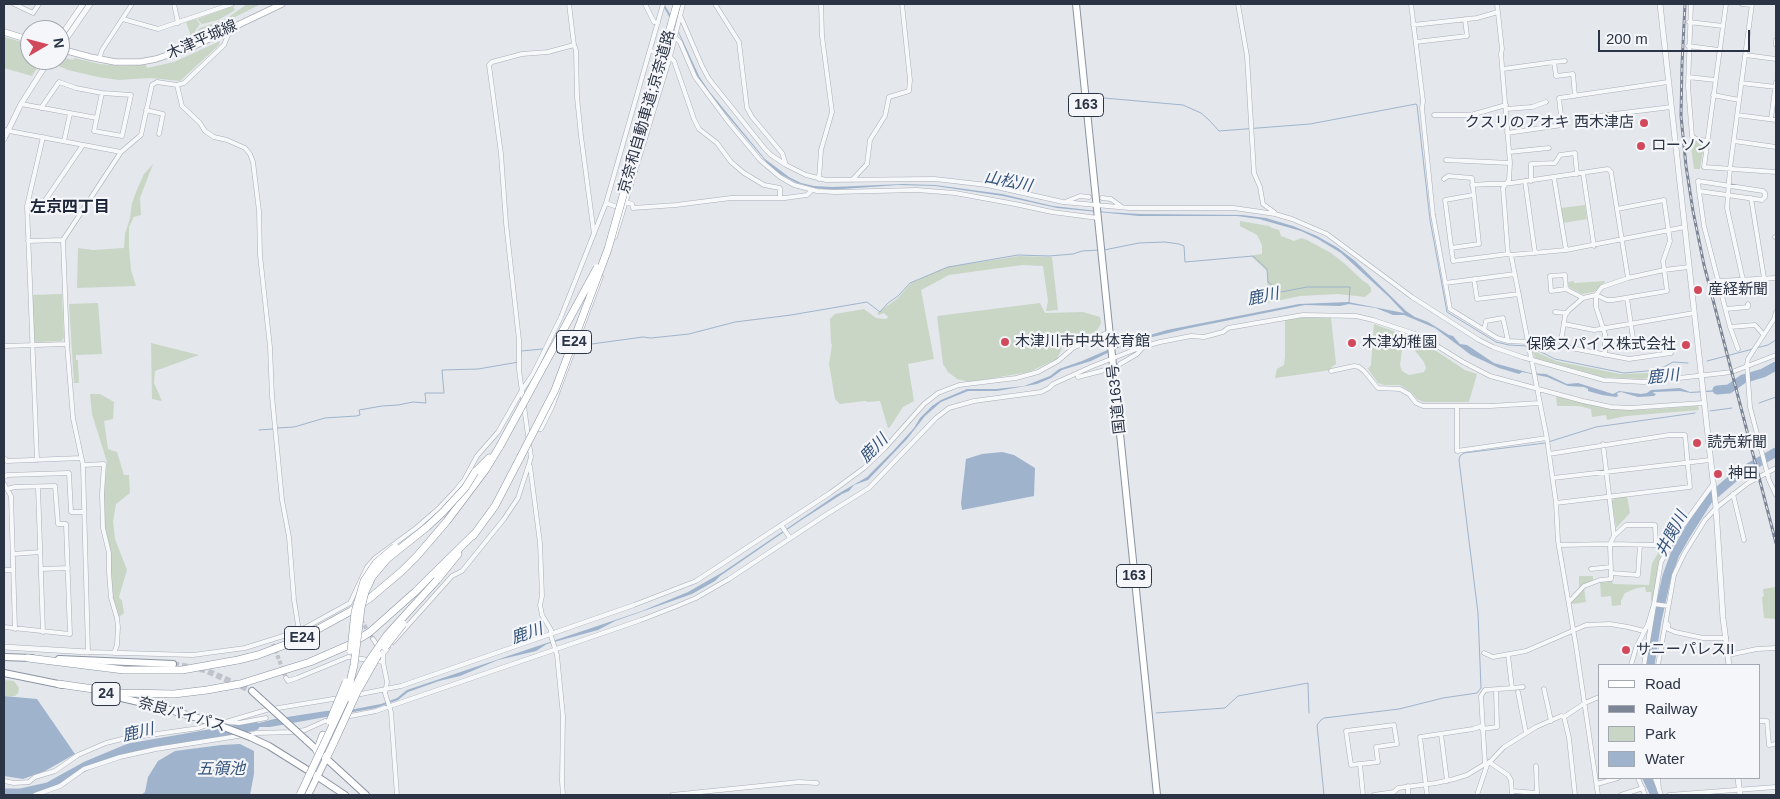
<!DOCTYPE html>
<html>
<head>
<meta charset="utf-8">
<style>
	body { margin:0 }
	#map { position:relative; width:1780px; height:799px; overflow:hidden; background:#e4e7ec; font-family:Arial,sans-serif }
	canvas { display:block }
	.frame { position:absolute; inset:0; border:5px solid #2b3445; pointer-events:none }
	.legend { position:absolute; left:1598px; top:664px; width:162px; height:115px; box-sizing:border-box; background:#f4f6f9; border:1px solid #a4a8b1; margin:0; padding:6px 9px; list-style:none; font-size:15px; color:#2b3445 }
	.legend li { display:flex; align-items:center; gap:10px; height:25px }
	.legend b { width:25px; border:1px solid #a4a8b1 }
	.north { position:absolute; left:20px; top:20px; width:50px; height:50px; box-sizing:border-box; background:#f4f6f9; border:1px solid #a4a8b1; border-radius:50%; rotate:82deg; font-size:14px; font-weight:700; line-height:20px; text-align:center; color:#2b3445 }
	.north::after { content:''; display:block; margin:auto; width:18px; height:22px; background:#d1495b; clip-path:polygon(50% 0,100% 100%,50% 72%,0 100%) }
	.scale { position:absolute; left:1598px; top:30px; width:152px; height:22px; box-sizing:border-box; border:2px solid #2b3445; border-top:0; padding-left:6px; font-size:15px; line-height:18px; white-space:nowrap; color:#2b3445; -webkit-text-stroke:4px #f4f6f9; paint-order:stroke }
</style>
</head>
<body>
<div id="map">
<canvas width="1780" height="799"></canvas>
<div class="frame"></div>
<ul class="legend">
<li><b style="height:6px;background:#fff"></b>Road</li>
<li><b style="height:6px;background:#7d8696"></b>Railway</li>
<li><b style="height:14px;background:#c9d6c5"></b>Park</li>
<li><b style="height:14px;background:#9fb4cc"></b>Water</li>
</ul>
<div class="north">N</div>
<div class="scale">200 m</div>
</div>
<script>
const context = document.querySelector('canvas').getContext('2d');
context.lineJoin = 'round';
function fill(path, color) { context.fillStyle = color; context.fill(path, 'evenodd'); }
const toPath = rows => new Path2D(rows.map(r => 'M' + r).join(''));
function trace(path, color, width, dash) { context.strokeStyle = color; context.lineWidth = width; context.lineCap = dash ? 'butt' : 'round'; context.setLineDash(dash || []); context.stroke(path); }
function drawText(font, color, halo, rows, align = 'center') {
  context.font = font + ' Arial,"Noto Sans JP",sans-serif'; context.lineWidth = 4.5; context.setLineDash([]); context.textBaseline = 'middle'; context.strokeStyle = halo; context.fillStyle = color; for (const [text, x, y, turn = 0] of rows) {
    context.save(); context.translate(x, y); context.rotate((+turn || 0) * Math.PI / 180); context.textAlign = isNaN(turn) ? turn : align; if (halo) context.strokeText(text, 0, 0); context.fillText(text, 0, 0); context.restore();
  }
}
fill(toPath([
	[247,4,261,4,197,36,197,31,200,28,226,19],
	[233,6,235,10,232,12,218,20,202,24,197,19],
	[196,19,200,24,195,31,196,37,192,39,186,22],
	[4,37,30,44,30,60,42,60,32,76,4,68],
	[220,41,219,45,180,81,150,78,119,80,98,77,68,70,54,64,57,60,60,60,61,57,73,60,74,58,100,64,122,66,146,65,147,68,174,62],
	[1690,140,1703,142,1704,145,1700,169,1694,169],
	[153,164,140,198,141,215,134,217,129,227,129,247,131,270,136,286,77,288,78,248,93,250,124,248,125,234,130,218,132,203,138,187,144,174],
	[1585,205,1587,219,1563,223,1561,208],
	[1240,221,1269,226,1272,228,1279,230,1281,236,1294,241,1301,238,1307,240,1331,253,1344,263,1362,280,1368,284,1371,288,1371,292,1365,297,1338,294,1300,296,1267,303,1270,293,1267,283,1267,271,1252,257,1254,255,1262,254,1262,245,1257,235,1240,226],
	[1019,256,1052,257,1058,310,1046,311,1048,301,1043,266,1022,265,949,275,921,290,934,359,908,364,914,401,903,407,890,427,888,428,880,401,867,402,865,401,840,404,835,399,829,364,832,345,831,343,830,319,835,314,864,309,876,318,886,319,888,317,884,313,879,315,877,313,897,299,911,283,947,267],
	[1574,281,1574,283,1605,281,1605,282,1594,292,1582,294,1569,287,1568,282],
	[1743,282,1744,294,1725,297,1722,286,1724,283],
	[62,294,64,338,61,341,36,342,34,340,32,295],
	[98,303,102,354,76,355,76,360,78,360,79,383,74,383,69,304],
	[1040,303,1045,313,1083,312,1100,317,1101,323,1097,331,1066,343,1063,346,1057,359,1029,372,970,382,957,379,948,372,943,364,937,316],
	[1307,317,1331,318,1336,364,1331,368,1331,370,1275,378,1277,369,1284,365,1285,357,1285,320],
	[1374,324,1421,341,1465,370,1477,374,1469,402,1423,402,1417,399,1411,392,1400,385,1384,385,1378,383,1368,369,1371,365],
	[1406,345,1412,347,1424,362,1426,368,1424,372,1409,375,1402,371,1400,365,1402,350],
	[151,343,199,355,155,371,154,383,162,401,152,399],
	[1532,350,1556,361,1620,374,1648,373,1665,377,1639,379,1603,377,1535,358],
	[90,394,100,394,114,402,113,419,104,421,108,449,117,452,124,475,129,475,130,493,116,504,113,521,115,539,127,570,119,597,122,601,124,613,119,617,113,598,110,572,111,553,105,528,104,495,107,462,92,414],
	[1556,396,1614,409,1642,410,1698,406,1699,410,1626,416,1607,420,1606,415,1592,417,1591,409,1579,406,1557,406],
	[1627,496,1630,513,1616,528,1612,501,1615,498],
	[1676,530,1660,558,1653,602,1651,601,1651,592,1646,592,1645,587,1637,588,1625,593,1621,601,1621,605,1612,606,1611,596,1601,597,1600,581,1612,580,1613,584,1649,585,1652,563,1669,536],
	[1579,576,1593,576,1593,581,1579,589],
	[1776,587,1776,619,1764,618,1762,597,1764,596,1763,589],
	[1584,588,1586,602,1572,604,1571,601],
	[4,680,14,681,19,688,18,693,15,696,4,696]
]), '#c9d6c5');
fill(toPath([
	[662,4,664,4,673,19,699,76,709,91,765,159,789,177,801,183,814,186,832,187,903,184,935,185,1002,194,1053,206,1107,212,1139,214,1242,215,1266,218,1293,226,1317,236,1338,248,1355,261,1406,311,1415,317,1428,322,1449,335,1453,336,1460,344,1467,345,1494,363,1530,373,1546,374,1567,384,1578,383,1613,394,1619,391,1641,394,1647,393,1651,390,1680,388,1690,392,1729,389,1723,391,1691,393,1680,391,1654,392,1653,393,1656,394,1654,396,1638,397,1621,392,1617,393,1618,396,1616,397,1602,395,1588,391,1588,389,1584,387,1568,386,1547,377,1522,372,1519,374,1499,368,1471,355,1435,328,1404,315,1393,315,1376,308,1349,304,1340,306,1305,305,1185,329,1128,343,1091,361,1062,370,1051,378,1037,384,997,391,968,391,941,402,925,416,907,439,868,480,854,485,849,491,842,494,800,521,720,576,715,581,692,594,615,621,598,630,547,644,536,651,498,660,460,676,439,681,408,692,398,700,376,708,270,727,244,727,274,719,326,711,355,709,381,704,397,698,407,690,642,611,688,592,723,572,836,495,867,477,893,451,914,428,920,418,932,406,941,400,967,389,996,389,1024,386,1050,376,1059,369,1082,361,1126,342,1167,330,1299,304,1348,302,1404,313,1389,297,1341,253,1318,239,1301,231,1259,219,1237,216,1139,216,1057,208,1003,196,935,186,898,185,829,190,815,188,797,183,778,173,769,165,709,94,697,76,679,34],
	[1002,452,1014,455,1035,468,1034,496,962,510,961,503,966,459,982,454],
	[4,696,37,699,75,754,45,771,23,779,4,776],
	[240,744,254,751,254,774,250,795,141,795,145,792,148,777,158,761,175,751,221,745]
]), '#9fb4cc');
trace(toPath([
	[1091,99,1104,98,1183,105,1201,113,1209,120,1219,131,1310,124,1416,104,1417,105,1430,220,1447,312,1496,342,1509,345,1527,346],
	[1104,250,1139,243,1165,242,1179,244,1184,246,1185,262,1253,256,1267,269,1268,282,1281,292,1307,287,1350,287,1349,303],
	[577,346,643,337,651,338,689,334,735,322,791,315,867,302,880,312,888,303,898,296,910,283,948,267,1018,255,1049,256,1073,254,1082,251,1100,250],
	[1531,347,1555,359,1624,373,1658,370,1673,362,1688,363],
	[557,348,568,347],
	[1756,348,1768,345,1776,340],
	[521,355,521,351,543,349],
	[1707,361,1753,349],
	[1759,403,1776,397],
	[1710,411,1732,408],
	[277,428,294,427,325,418,356,416,360,415,359,410,382,406,398,405,413,402,426,403,425,393,444,393,442,370,478,369,519,362],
	[259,430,273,429],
	[1156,713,1225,708,1238,696,1308,683,1309,713],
	[1324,795,1317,725,1321,720,1324,718,1399,709,1443,698,1477,693,1481,688,1478,613,1459,460,1460,456,1464,453,1545,443,1596,427,1695,413]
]), '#9fb4cc', 1);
trace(toPath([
	[1717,390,1729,389,1743,379,1763,373,1776,366],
	[1650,665,1657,620,1667,576,1675,554,1687,533,1708,500,1738,474,1776,452],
	[1647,778,1655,795],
	[4,793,21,793,48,787,86,766,129,748,255,726]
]), '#9fb4cc', 9);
trace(toPath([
	[361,620,373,639],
	[273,644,286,678]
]), '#bfc3cb', 4, [4, 2]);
trace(toPath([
	[173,664,205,670,252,691]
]), '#bfc3cb', 6, [6, 3]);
const minor = toPath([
	[14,4,33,13,39,4],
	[174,4,178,23],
	[645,4,654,22,658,23],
	[715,4,739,42,747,108,752,117,782,153,786,165,806,175,826,180,935,179,987,185,1063,202,1129,208,1234,208,1275,214,1292,219,1327,234,1412,297,1479,340,1493,347,1522,357,1604,380,1644,382,1732,372,1776,355],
	[1238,4,1247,56,1254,173,1260,187,1263,204,1274,212],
	[1411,4,1423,101,1422,108,1433,215,1450,309,1497,338,1508,341,1528,342],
	[1497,4,1502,49,1501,54,1510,163,1509,180,1503,188,1508,254,1511,255,1547,439,1556,503,1558,541,1576,646,1598,795],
	[1691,4,1688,86,1692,136,1696,139,1707,141],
	[1726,4,1704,167,1776,172],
	[1742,4,1752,5],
	[680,15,702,66,709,79,765,149,771,155,786,165],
	[123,19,158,29,232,4],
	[1689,22,1723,26],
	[1413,25,1477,18,1498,12],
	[229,29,228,35,224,45,184,83,177,85,157,82,152,85,141,135,121,152,63,240,67,344,73,418,83,465,88,652,193,655,245,648,299,631,350,603,367,567,375,558,416,528,438,509,455,491,464,480,477,456,498,432,522,390,533,374,561,317,606,203,663,4],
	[675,37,680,42,695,77,730,124,760,160,780,177,794,185,817,191,835,192,917,190,955,193,1015,204,1052,212,1098,218],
	[1776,40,1776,45],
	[1416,42,1467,36,1465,19],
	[574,45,576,50,577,97,581,136,594,234],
	[1688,46,1719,50],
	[651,51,670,57,674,61,694,119,699,129,717,143,731,162,744,173,764,185,780,188,780,198],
	[1745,55,1776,59],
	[99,59,102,50,132,4],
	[1554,62,1565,61],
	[1503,69,1554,62,1556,76,1573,74,1575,96],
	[1688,77,1715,80],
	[1741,83,1776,87],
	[177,85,182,106,200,123,205,131,214,137,227,140,245,148,250,154,253,162,259,211,260,255,270,347,272,396,282,500,289,537,294,600,299,631],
	[1713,95,1739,100],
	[21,104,97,118],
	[41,108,59,82,76,88,102,93,131,95,122,136,94,131,102,93],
	[1506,109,1532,107,1546,102],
	[146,110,163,114,159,134],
	[1434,115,1471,115,1506,105],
	[1737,115,1776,120],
	[1582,118,1671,107],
	[1771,119,1776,82],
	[4,130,121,152],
	[1507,133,1562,125,1559,98,1668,82],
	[64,141,70,114],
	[1734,141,1776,147],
	[1509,152,1549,148],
	[1446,160,1510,163],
	[1583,173,1594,246],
	[1554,178,1566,250],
	[819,179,821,150,832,112,822,36,821,4],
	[1444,179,1448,176,1472,178,1479,244,1451,248],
	[852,180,867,164,870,140,885,116,889,97,909,91,910,80,902,4],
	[1525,181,1535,253],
	[1531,181,1531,164,1555,163,1560,155,1575,153,1577,174],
	[1472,185,1487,184,1505,184,1608,169,1611,172,1628,278],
	[1699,191,1762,200,1765,197,1765,193,1763,191,1698,181,1699,191,1704,226,1730,327,1755,325,1763,334],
	[1473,195,1445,200,1453,261,1508,254],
	[1102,198,1111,199,1122,207],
	[1751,198,1764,278],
	[626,202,632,204,633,208,676,205,731,198,785,198,807,195,812,190],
	[1065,202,1080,196,1089,197],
	[606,203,620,208],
	[27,206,42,205,83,145],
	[615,237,670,57,683,4],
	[1775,237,1776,237],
	[28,241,63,240],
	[1511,255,1566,250,1685,227],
	[1474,279,1477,299,1519,294],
	[1743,280,1727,208,1730,168,1752,4],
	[1718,281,1776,278],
	[1445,283,1515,274],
	[1566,289,1551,291,1550,276,1565,275,1566,289,1583,298,1596,295,1607,300,1613,300,1667,291,1663,261,1670,241,1664,200,1617,209],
	[1583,298,1568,311,1565,316,1561,342,1563,345,1571,348,1629,359,1671,353],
	[1627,298,1634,345],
	[1726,309,1748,307,1748,304],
	[1555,312,1567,313],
	[1776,312,1774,319,1748,359,1747,365,1750,407,1769,480,1776,495],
	[1564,324,1594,330,1694,313],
	[1730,327,1738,349],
	[1484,330,1486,321,1503,318,1508,341],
	[4,346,67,344],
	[1605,355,1605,334,1596,307,1596,295,1602,287,1628,278,1664,270,1689,267],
	[1120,364,1137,354,1143,347],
	[1331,371,1354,366,1359,367,1364,371,1378,388,1400,389,1409,394,1416,403,1423,406,1490,406,1540,403],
	[1077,374,1078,377,1105,370],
	[1457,406,1457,451,1547,438],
	[534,430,541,429,552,407,601,277],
	[1603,444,1614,536],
	[1549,454,1669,435,1685,435,1690,487,1556,503],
	[4,458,7,461,81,458],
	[37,460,27,206,43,137],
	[83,465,104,464,102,494,103,528,109,553,109,572,111,598,117,618,118,627,117,645,114,653],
	[530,466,540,543,542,596,540,605,542,615,551,630,551,636,557,655,563,716,562,781,563,795],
	[4,477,7,475,69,473,71,512,84,512],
	[1553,478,1710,460],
	[4,484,7,489,15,487,55,486,58,524,66,524,70,634,4,627],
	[38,487,43,632],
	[7,489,11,496,15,629],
	[1733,494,1744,540],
	[781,525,790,538],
	[1559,545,1610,544,1614,536,1626,525,1655,525,1656,545,1610,544,1611,573,1638,575,1640,545],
	[13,554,40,552],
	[41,569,68,568],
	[1591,569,1611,567],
	[4,570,13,570],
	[1569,602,1584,586,1600,580,1611,579,1611,573],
	[1654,604,1668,606],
	[1668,624,1668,629,1675,632,1703,638,1726,638],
	[393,642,452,576,462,571,504,519,518,498,529,464,531,457,519,370,519,340,506,223,501,154,489,65,492,62,522,54,548,52,574,45,569,4],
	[1484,653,1493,657,1526,651,1586,625,1610,624,1628,627,1644,631],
	[383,654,388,648],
	[1728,655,1757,649,1776,648],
	[383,662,387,682,385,693,391,712,397,795],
	[1631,665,1636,648,1648,624,1654,604,1661,562,1674,538,1713,484],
	[1644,665,1654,606],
	[1658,665,1674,575,1684,554,1705,520,1716,508,1748,483,1776,468],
	[286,678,288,681,297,678,348,657,383,662,383,654,373,639],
	[1512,688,1523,687],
	[1544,689,1551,721],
	[1518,692,1526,733],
	[356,695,401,686,634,605,696,581,830,493,864,468,885,448,924,404,938,393,959,385,1016,378,1038,372,1058,361,1073,348,1109,332],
	[1564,717,1569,738,1575,795],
	[1759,721,1767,721,1769,745,1776,744],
	[229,722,239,723,266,718],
	[1394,725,1397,744,1376,747,1378,762,1351,765,1346,731,1394,725],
	[1482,729,1497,727,1496,690],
	[1441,734,1447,781],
	[1489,762,1508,775,1511,780,1512,795],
	[1360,764,1363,795],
	[1485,764,1481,696,1485,690,1512,688,1508,655],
	[1638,778,1645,795],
	[1655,778,1661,795],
	[1658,778,1659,790],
	[4,781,14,783,29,782,35,777,55,771,78,755,106,743,122,739,199,728,214,722,226,722,266,710,339,698],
	[1597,784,1618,778],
	[1512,791,1537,793,1536,766],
	[35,795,60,786,84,769,120,757,156,749,257,733,293,732,305,730,325,721,376,711,641,620,677,606,696,598,729,579,824,516,869,488,936,418,949,408,974,401,1041,392,1049,388,1053,384,1093,366,1139,348,1160,342,1191,336,1204,337,1223,332,1228,328,1303,315,1356,316,1373,320,1421,336,1463,362,1490,376,1583,401,1611,407,1630,408,1703,403],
	[672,795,799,782,817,783],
	[1374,795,1394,792,1398,788,1436,783,1454,779,1467,775,1485,764],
	[1408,795,1408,786],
	[1427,795,1420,737,1473,729,1482,726],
	[1477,795,1487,765,1504,747,1536,727,1561,716,1564,717,1585,703,1599,697],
	[1621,795,1643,788],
	[1669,795,1776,787]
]);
const tertiary = toPath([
	[1660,4,1716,508,1723,618,1729,665],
	[60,41,63,33,83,4],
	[60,45,68,36,90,4],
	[4,139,21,104,49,60],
	[4,647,88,652],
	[1738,778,1740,795]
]);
const secondary = toPath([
	[4,32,30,40],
	[60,49,90,57,115,62,140,62,156,59,194,46,282,4]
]);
const primary = toPath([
	[308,795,326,759]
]);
const trunk = toPath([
	[1076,4,1157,795],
	[4,657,32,658],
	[59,659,173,664],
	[4,673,63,685],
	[252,691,263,701],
	[100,693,156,706,208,721],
	[250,737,269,746,309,771,345,795],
	[306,740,366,795]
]);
const motorway = toPath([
	[475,472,489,458],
	[473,536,495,506,520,458],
	[437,580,458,554],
	[28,658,124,670,182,670,238,660,258,655,298,640,351,611,370,598,402,571,417,556,447,521,486,469,500,446],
	[59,684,121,693,174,694,207,690,240,684,310,662,349,645,370,632,415,592,475,533],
	[317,751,323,735],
	[326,759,334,742]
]);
trace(minor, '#a9aeb7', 5);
trace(tertiary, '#a9aeb7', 6);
trace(secondary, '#a9aeb7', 7);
trace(primary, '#a3abb8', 8);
trace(trunk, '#8b94a3', 8);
trace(motorway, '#8b94a3', 8);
trace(minor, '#f7f8fa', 4);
trace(tertiary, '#f7f8fa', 5);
trace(secondary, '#fff', 5.5);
trace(primary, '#fff', 6);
trace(trunk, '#fff', 6);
trace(motorway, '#fff', 7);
const rail = toPath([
	[1685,4,1682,64,1681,116,1686,166,1693,211,1704,265,1776,543]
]);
trace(rail, '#7d8696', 3);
trace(rail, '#f4f6f9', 1, [4]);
const trunkBridge = toPath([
	[263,701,306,740],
	[208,721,250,737]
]);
const motorwayBridge = toPath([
	[500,446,597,268],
	[520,458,555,390,608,249,677,4],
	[385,647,403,624],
	[351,650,355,612,364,581,376,563,395,547],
	[350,698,365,667,387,635,437,580],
	[330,721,346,682],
	[334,742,357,692,378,655],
	[300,795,347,695,354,665,361,608,365,592,372,577,387,559,427,527,443,512,465,488,475,472]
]);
trace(trunkBridge, '#8b94a3', 8, []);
trace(motorwayBridge, '#8b94a3', 8, []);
trace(trunkBridge, '#fff', 6);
trace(motorwayBridge, '#fff', 7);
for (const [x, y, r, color] of [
	[1644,123,5,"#d1495b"],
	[1641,146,5,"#d1495b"],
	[1698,290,5,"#d1495b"],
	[1005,342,5,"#d1495b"],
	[1352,343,5,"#d1495b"],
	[1686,345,5,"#d1495b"],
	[1697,443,5,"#d1495b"],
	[1718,474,5,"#d1495b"],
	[1626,650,5,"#d1495b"]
]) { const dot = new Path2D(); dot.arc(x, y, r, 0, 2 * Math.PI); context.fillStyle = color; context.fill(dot); trace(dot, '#f4f6f9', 2); }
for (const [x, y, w] of [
	[1086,105,35],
	[574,342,35],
	[1134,576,35],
	[302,638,35],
	[106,694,28]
]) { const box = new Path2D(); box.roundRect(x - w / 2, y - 11.5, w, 23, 4); context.fillStyle = '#f4f6f9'; context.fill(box); trace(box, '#2b3445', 1); }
drawText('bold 14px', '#2b3445', null, [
	["163",1086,105],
	["E24",574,342],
	["163",1134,576],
	["E24",302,638],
	["24",106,694]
]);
drawText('15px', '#2b3445', '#f4f6f9', [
	["木津平城線",202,40,-24],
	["京奈和自動車道;京奈道路",647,112,-74],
	["国道163号",1117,399,-96],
	["奈良バイパス",182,715,16]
]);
drawText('15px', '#2b3445', '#f4f6f9', [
	["クスリのアオキ 西木津店",1634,123,"right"],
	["ローソン",1651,146],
	["産経新聞",1708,290],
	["木津川市中央体育館",1015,342],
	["木津幼稚園",1362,343],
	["保険スパイス株式会社",1676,345,"right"],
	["読売新聞",1707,443],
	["神田",1728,474],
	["サニーパレスII",1636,650]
], 'left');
drawText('italic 16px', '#34527a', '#f4f6f9', [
	["山松川",1008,182,11],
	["鹿川",1263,297,-11],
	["鹿川",1663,377,-6],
	["鹿川",874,449,-46],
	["井関川",1672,534,-62],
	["鹿川",527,634,-19],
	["鹿川",138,733,-13],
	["五領池",221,770]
]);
drawText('bold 16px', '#1d2536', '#f4f6f9', [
	["左京四丁目",70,208]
]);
</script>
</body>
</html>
